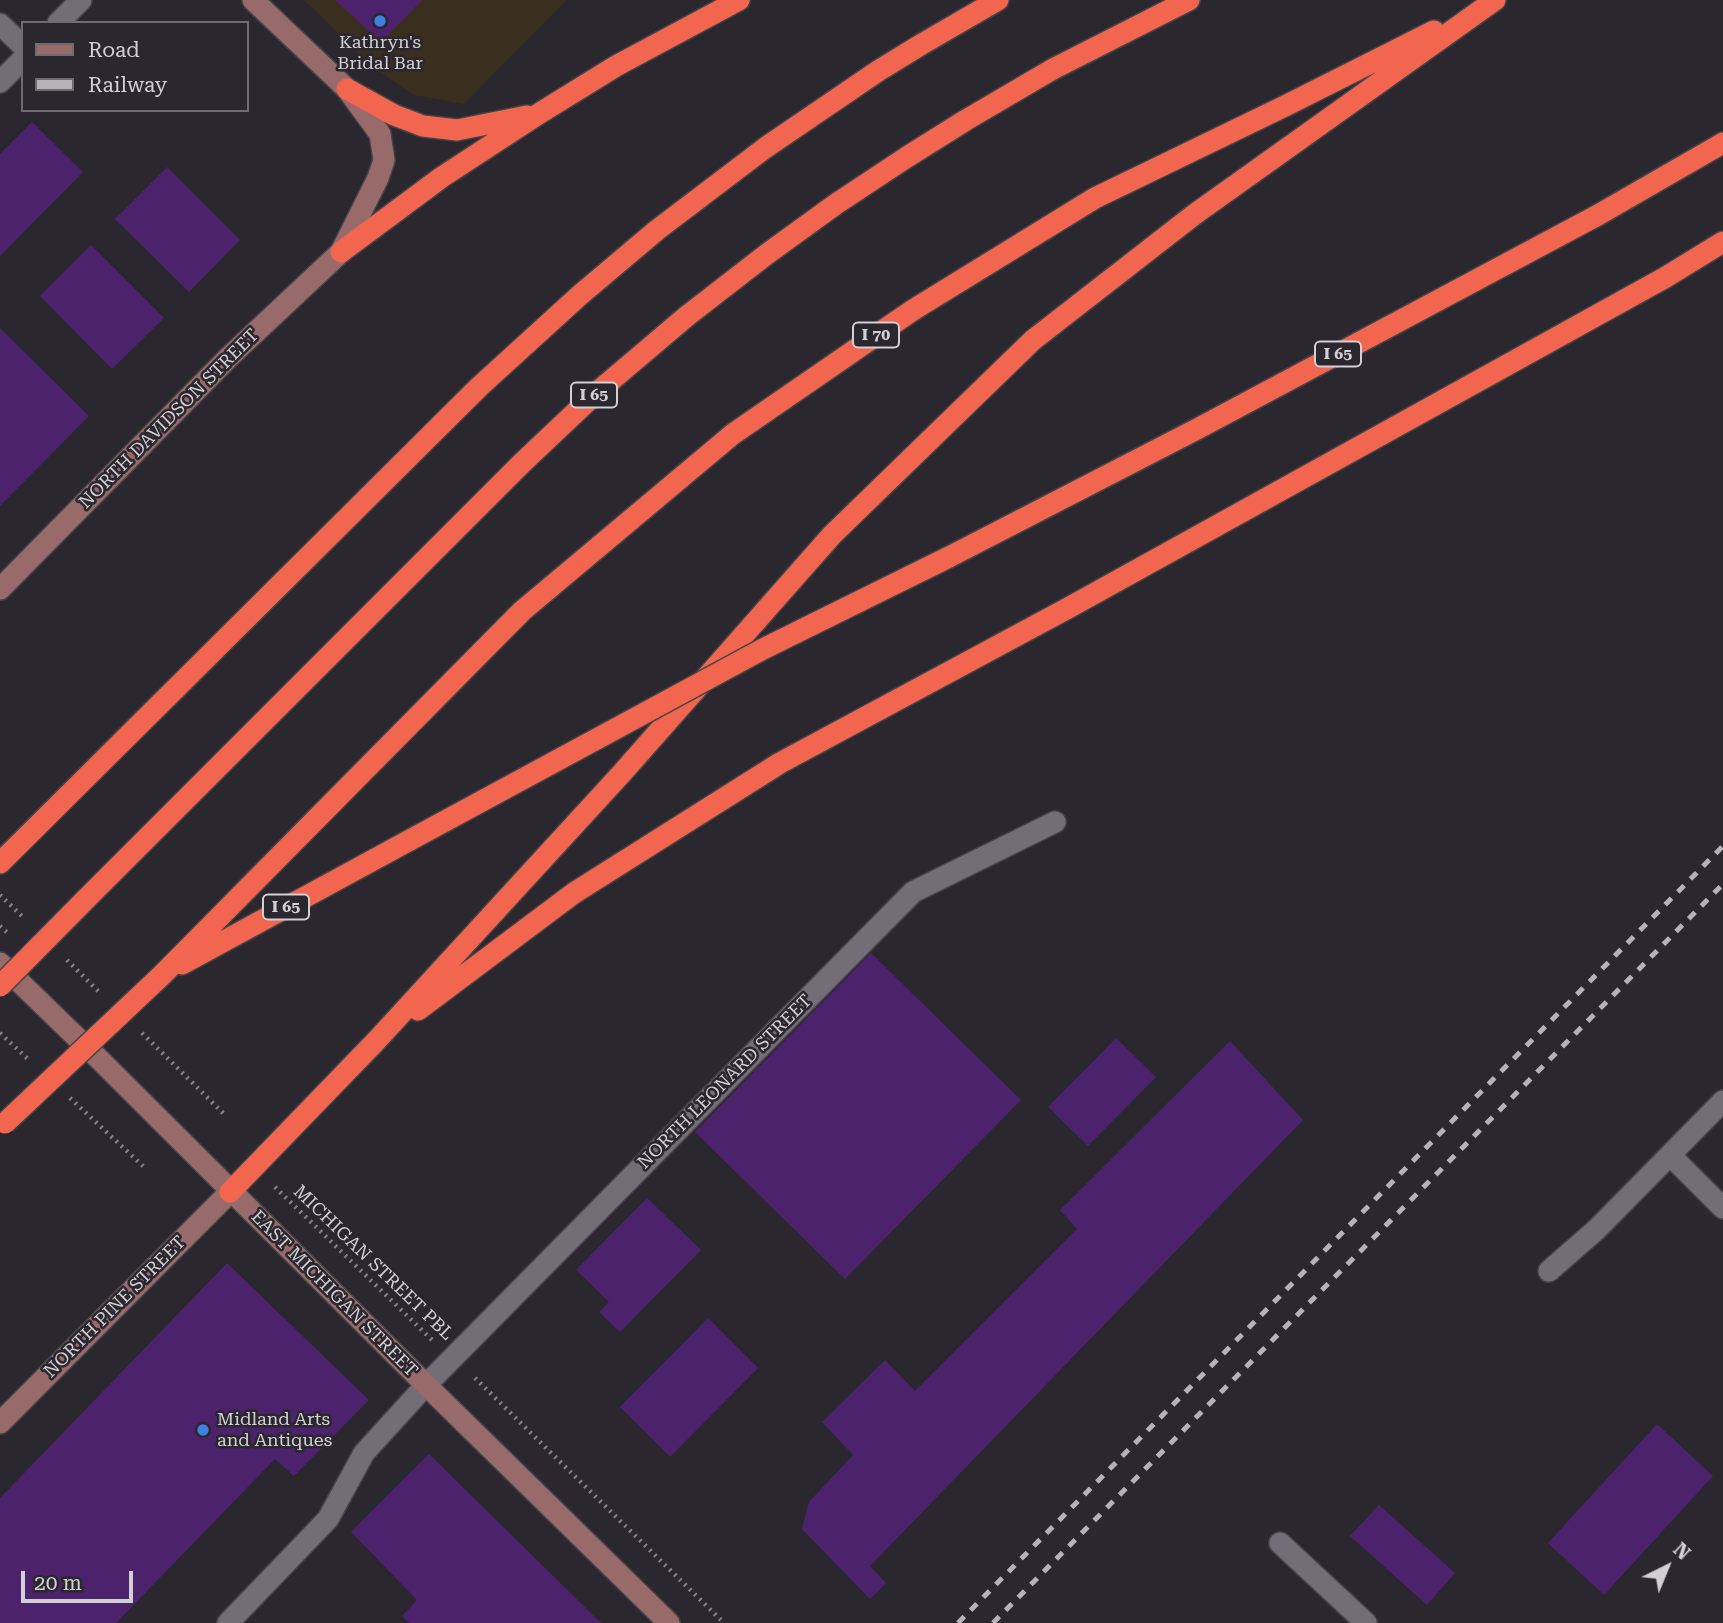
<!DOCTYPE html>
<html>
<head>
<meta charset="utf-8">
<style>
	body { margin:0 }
	#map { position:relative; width:1723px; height:1623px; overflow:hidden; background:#2a272e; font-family:"Roboto Serif",serif }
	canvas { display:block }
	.legend { position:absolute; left:21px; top:21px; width:228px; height:91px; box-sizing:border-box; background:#2a272e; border:2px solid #6e6b71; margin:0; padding:9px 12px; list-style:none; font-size:21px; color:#d3d0d5 }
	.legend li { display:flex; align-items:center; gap:14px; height:35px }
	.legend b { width:35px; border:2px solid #6e6b71 }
	.north { position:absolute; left:1632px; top:1532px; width:70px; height:70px; -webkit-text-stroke:5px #2a272e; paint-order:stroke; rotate:43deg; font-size:19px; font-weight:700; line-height:28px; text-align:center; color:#d3d0d5 }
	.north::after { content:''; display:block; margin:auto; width:24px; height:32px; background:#d3d0d5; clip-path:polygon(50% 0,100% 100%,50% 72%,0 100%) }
	.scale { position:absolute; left:21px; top:1571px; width:112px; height:32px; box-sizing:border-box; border:4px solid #d3d0d5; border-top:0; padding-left:9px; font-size:21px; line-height:24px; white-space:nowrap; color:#d3d0d5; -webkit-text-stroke:5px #2a272e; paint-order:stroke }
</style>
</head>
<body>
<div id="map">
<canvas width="1723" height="1623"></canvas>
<ul class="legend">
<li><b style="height:9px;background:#986b6a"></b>Road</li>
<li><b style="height:9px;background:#b5b2b8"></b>Railway</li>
</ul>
<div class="north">N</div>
<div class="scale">20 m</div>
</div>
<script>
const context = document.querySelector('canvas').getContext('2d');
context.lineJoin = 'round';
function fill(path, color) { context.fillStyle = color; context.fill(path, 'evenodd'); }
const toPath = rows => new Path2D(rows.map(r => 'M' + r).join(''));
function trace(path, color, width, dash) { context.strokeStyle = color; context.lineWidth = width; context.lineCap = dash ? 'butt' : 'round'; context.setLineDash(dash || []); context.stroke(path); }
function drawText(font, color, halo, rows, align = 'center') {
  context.font = font + ' "Roboto Serif",serif'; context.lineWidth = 5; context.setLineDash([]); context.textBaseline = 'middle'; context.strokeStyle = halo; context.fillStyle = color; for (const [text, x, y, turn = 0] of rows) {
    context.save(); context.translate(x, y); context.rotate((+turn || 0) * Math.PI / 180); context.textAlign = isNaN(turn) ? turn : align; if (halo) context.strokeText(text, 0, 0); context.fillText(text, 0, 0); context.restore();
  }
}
fill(toPath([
	[304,0,567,0,464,104,414,95,372,67]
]), '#3a2e1f');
fill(toPath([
	[335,0,422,0,381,42],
	[32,122,83,172,0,256,0,154],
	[167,167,240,240,189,292,115,219],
	[91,245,164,318,112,369,40,296],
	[0,328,89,416,0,506],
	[871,953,1021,1100,845,1279,695,1132],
	[1116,1038,1156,1077,1088,1146,1048,1107],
	[1230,1041,1303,1120,870,1566,886,1583,870,1599,802,1529,809,1502,853,1455,822,1422,885,1360,915,1391,1077,1229,1060,1210],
	[647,1198,701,1250,620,1332,599,1312,609,1302,576,1270],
	[227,1263,369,1400,294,1476,275,1459,116,1623,0,1623,0,1498],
	[708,1318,758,1368,670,1457,620,1407],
	[1657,1424,1713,1476,1604,1595,1548,1543],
	[429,1454,601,1623,409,1623,402,1616,417,1600,351,1532],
	[1379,1505,1455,1573,1427,1605,1350,1536]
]), '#4d226d');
const lane = toPath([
	[0,24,23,46],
	[1670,1155,1723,1208],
	[1549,1271,1597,1229,1723,1101],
	[1280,1543,1366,1623],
	[228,1623,328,1519,364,1453,426,1385]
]);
const street = toPath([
	[58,23,81,0],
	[0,82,23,59],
	[426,1385,913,892,1055,822]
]);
const secondary = toPath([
	[0,589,228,358,341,252,378,178,384,160,380,134,347,89,253,0],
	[0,963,100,1060,426,1385,669,1623],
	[0,1423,230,1192]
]);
const highway = toPath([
	[347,89,394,115,423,126,457,130,527,116],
	[341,252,442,177,540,113,616,66,739,0],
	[949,557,1199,428,1598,215,1723,143],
	[0,863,479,387,580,295,657,230,765,148,878,71,922,44,998,0],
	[86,899,522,463,595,394,687,316,767,254,836,204,907,157,966,120,1053,69,1189,0],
	[182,964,410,840],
	[162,975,522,611,733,434,913,310,1095,198,1285,106,1434,31],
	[418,1010,574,893,780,763,1070,607,1666,277,1723,242],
	[230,1192,377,1040,622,773,832,535,1033,340,1195,214,1495,0]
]);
trace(lane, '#454248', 24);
trace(street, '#454248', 24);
trace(secondary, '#454248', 24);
trace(highway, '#454248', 24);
trace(toPath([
	[0,895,25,919],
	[0,926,10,935],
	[67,960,100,993],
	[0,1033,30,1061],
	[142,1033,224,1114],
	[70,1098,144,1167],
	[275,1187,432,1340],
	[475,1378,724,1623]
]), '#868389', 4.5, [2, 5]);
trace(lane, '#726d76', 21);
trace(street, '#726d76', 21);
trace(secondary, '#986b6a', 21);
trace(highway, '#f2654e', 21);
trace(toPath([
	[958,1623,1723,846],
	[993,1623,1723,884]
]), '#b5b2b8', 5, [9, 9]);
const highwayBridge = toPath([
	[410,840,763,649,949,557],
	[0,986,86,899],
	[5,1123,162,975]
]);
trace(highwayBridge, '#454248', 24, []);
trace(highwayBridge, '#f2654e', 21);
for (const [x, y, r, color] of [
	[380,21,7,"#3f7fe0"],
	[203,1430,7,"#3f7fe0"]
]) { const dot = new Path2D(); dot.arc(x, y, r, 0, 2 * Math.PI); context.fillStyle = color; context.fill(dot); trace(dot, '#2a272e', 2.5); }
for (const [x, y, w] of [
	[876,335,46],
	[1338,354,46],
	[594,395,46],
	[286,907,46]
]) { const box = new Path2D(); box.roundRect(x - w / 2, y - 12.5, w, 25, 5); context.fillStyle = '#2a272e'; context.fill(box); trace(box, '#d3d0d5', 2); }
drawText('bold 16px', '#d3d0d5', null, [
	["I 70",876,335],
	["I 65",1338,354],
	["I 65",594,395],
	["I 65",286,907]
]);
drawText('18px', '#d3d0d5', '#2a272e', [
	["Kathryn's",380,43],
	["Bridal Bar",380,64],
	["Midland Arts",217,1420,"left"],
	["and Antiques",217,1441,"left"]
]);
drawText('18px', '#d3d0d5', '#2a272e', [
	["NORTH DAVIDSON STREET",169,419,-45],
	["NORTH LEONARD STREET",725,1082,-45],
	["MICHIGAN STREET PBL",373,1263,44],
	["EAST MICHIGAN STREET",334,1294,45],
	["NORTH PINE STREET",115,1307,-45]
]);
</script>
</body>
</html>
